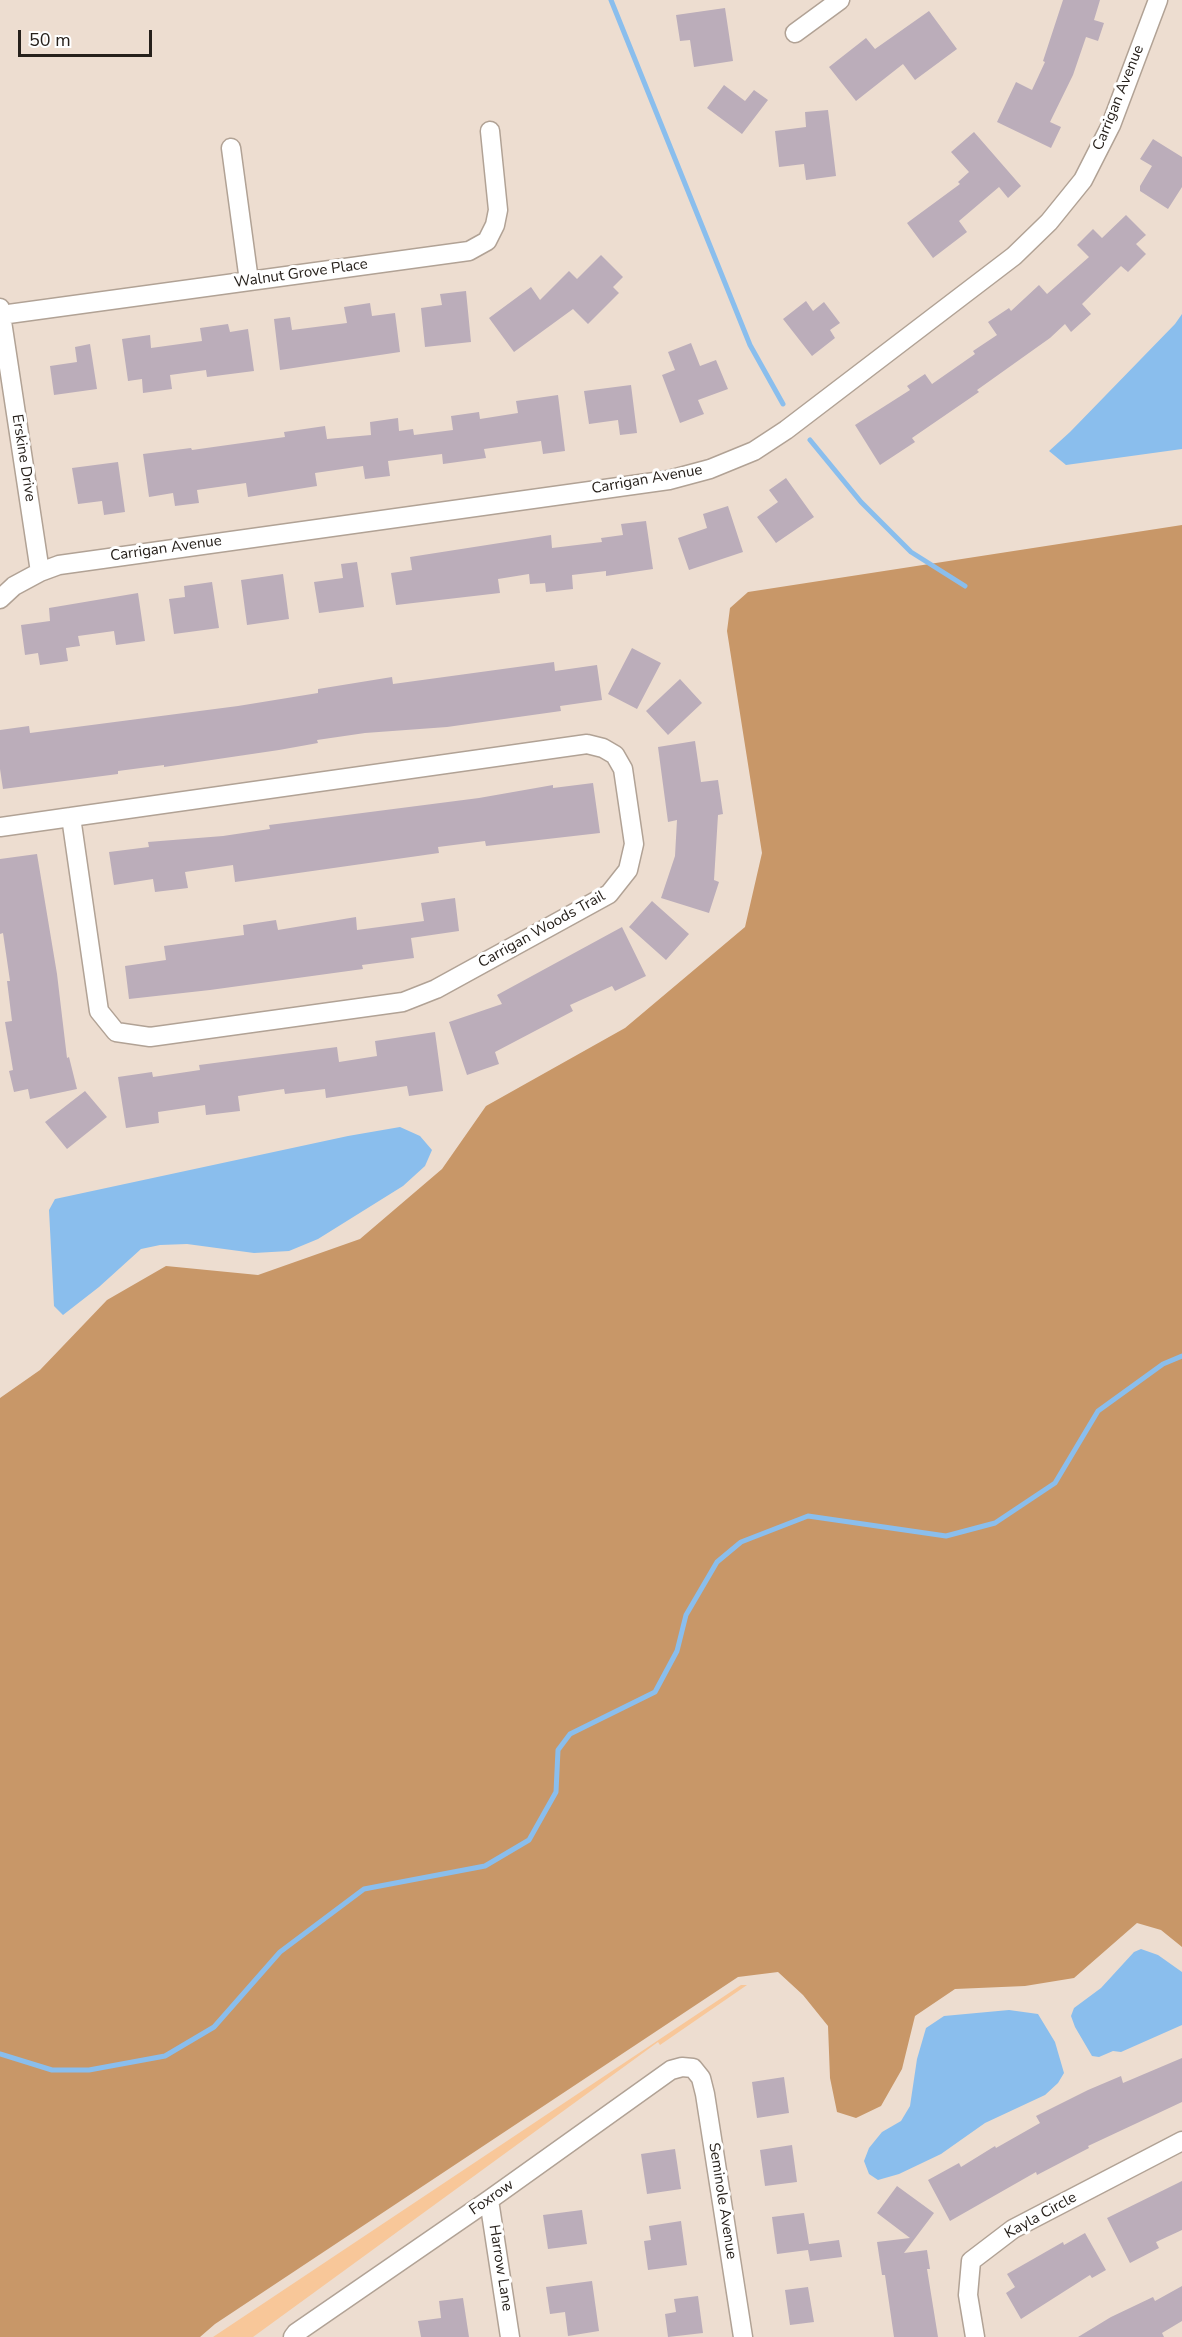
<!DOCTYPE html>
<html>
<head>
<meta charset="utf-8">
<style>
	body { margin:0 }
	#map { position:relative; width:1182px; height:2337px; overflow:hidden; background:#edddd0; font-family:"Nunito Sans",sans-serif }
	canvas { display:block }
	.scale { position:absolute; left:18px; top:30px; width:134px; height:27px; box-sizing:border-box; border:3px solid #26201b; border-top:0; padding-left:8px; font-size:18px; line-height:21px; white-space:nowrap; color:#26201b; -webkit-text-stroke:4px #fff; paint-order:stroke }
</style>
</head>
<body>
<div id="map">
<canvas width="1182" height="2337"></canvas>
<div class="scale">50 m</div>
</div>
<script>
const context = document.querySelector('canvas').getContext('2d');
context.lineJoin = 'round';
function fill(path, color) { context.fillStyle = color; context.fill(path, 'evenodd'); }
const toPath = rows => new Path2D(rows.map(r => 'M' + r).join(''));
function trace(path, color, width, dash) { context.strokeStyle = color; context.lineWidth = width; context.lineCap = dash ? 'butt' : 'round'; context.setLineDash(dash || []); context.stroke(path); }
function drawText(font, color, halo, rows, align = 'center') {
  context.font = font + ' "Nunito Sans",sans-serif'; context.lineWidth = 6; context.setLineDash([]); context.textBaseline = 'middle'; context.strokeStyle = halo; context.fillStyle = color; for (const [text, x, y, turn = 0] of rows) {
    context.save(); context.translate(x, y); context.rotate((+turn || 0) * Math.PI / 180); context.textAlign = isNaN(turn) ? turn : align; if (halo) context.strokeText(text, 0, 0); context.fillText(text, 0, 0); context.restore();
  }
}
fill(toPath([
	[741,1985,747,1985,660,2045,658,2042,253,2337,213,2337]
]), '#f8c799');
fill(toPath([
	[1182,525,1182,1947,1161,1930,1137,1923,1074,1978,1025,1986,955,1989,915,2016,902,2069,881,2106,856,2118,837,2112,830,2078,828,2026,803,1995,778,1972,738,1977,215,2324,200,2337,0,2337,0,1398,40,1370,107,1300,166,1266,258,1275,360,1239,442,1169,486,1106,625,1028,745,927,762,853,727,631,730,608,748,592]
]), '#c89768');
fill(toPath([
	[1182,314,1182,449,1066,465,1049,451,1070,432,1175,324],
	[400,1127,420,1136,432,1150,425,1166,403,1186,318,1239,289,1251,254,1253,187,1244,160,1245,141,1249,99,1287,63,1315,54,1306,49,1210,55,1199,348,1136],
	[1141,1949,1158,1955,1182,1972,1182,2025,1121,2052,1113,2051,1099,2057,1092,2056,1075,2027,1071,2016,1074,2008,1101,1988,1134,1952],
	[1009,2010,1038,2014,1055,2042,1064,2073,1058,2083,1045,2095,985,2123,941,2154,899,2174,878,2180,869,2174,864,2161,869,2148,882,2132,901,2121,910,2106,917,2059,926,2028,944,2016]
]), '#8abeed');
trace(toPath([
	[611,0,750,345,783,404],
	[810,440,861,502,911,552,965,586],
	[0,2054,52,2070,89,2070,165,2056,214,2027,280,1952,364,1889,485,1866,529,1840,556,1792,558,1750,570,1734,655,1692,677,1651,686,1615,717,1562,741,1542,808,1516,946,1536,995,1523,1055,1483,1098,1411,1163,1364,1182,1356]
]), '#8abeed', 5);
fill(toPath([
	[1063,0,1100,0,1094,20,1104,23,1098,41,1086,37,1073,75,1050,122,1061,127,1051,148,997,122,1016,82,1032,90,1045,62,1043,61],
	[725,8,733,61,694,67,690,40,680,41,676,15],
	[929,11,957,49,915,80,903,64,856,101,829,67,866,38,875,49],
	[724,85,745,101,754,90,768,100,742,134,707,108],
	[828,110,836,176,806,180,804,164,779,167,775,131,806,127,805,112],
	[974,132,1021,186,1008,198,999,187,959,221,967,232,933,258,907,223,960,184,958,182,969,172,951,152],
	[1153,139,1182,157,1182,187,1168,209,1140,191,1140,186,1152,166,1140,159],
	[1126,215,1146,235,1136,244,1146,254,1128,272,1121,266,1082,304,1091,314,1071,332,1065,324,1050,338,977,390,979,392,912,438,915,442,880,465,855,425,910,390,907,386,925,374,932,384,975,354,973,351,997,335,988,322,1009,308,1011,311,1039,285,1047,294,1089,257,1077,245,1093,229,1102,238],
	[601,255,623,277,613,287,619,293,588,324,573,309,514,352,489,318,531,287,540,300,569,271,577,279],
	[466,291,471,342,425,347,421,308,442,305,440,294],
	[806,301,813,311,824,302,840,323,830,330,835,338,812,356,783,319],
	[370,303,372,316,395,313,400,352,280,370,274,319,290,317,292,330,347,323,344,307],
	[228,324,230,332,248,329,254,371,207,377,206,370,170,375,172,389,143,393,142,379,128,381,122,339,150,335,151,348,202,341,200,328],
	[691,343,700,366,716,360,728,389,698,400,704,414,680,423,662,375,675,370,668,352],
	[90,344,97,389,54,395,50,366,77,362,75,347],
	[631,385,637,433,620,435,618,420,589,424,584,391],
	[558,395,565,451,543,454,541,441,484,449,486,458,443,464,442,454,388,461,390,476,365,479,363,466,315,473,317,486,248,497,246,483,197,490,199,503,175,506,173,493,149,497,143,454,191,448,192,450,285,437,284,432,325,426,327,439,371,435,370,422,398,418,399,431,413,429,414,435,453,430,451,416,479,412,480,419,518,413,516,401],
	[118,462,125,512,104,515,102,501,78,504,72,468],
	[786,478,814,517,776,543,757,517,778,502,769,490],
	[728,506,743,552,689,570,678,538,707,528,703,514],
	[646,521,653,569,606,576,606,571,572,575,573,589,546,592,545,583,530,584,529,574,498,579,500,593,396,605,391,573,412,570,410,557,551,535,552,548,602,542,601,538,623,535,621,524],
	[357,562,364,607,319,613,314,582,343,578,341,564],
	[283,574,289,619,247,625,241,580],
	[212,582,219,628,174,634,169,599,185,597,184,586],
	[138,593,145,641,116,645,114,631,78,636,80,646,66,648,68,661,40,665,38,653,25,655,21,625,50,621,49,608],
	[632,648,661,663,637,709,608,694],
	[554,662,555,671,597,665,602,700,560,706,561,711,447,727,365,733,317,740,318,743,279,750,164,767,164,765,118,771,118,774,3,789,0,769,0,730,29,726,30,733,238,706,318,693,318,689,392,677,393,684],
	[680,679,702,703,668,735,646,711],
	[695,741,701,782,718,780,723,814,718,815,714,880,719,882,709,913,661,898,675,856,677,820,668,822,658,747],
	[593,783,600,833,486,846,485,841,438,847,439,853,235,882,233,865,185,872,188,888,155,892,153,879,114,885,109,852,149,847,148,842,223,836,270,829,269,825,479,798,553,785,553,788],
	[37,854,57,974,67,1058,69,1057,77,1089,30,1099,28,1089,14,1092,9,1071,13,1070,5,1022,12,1021,7,981,10,981,3,933,0,934,0,859],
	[455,898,459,931,411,938,414,958,362,965,363,969,210,990,129,999,125,966,166,960,164,946,244,935,243,925,276,920,278,930,356,917,357,930,424,921,421,903],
	[652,901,689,934,666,960,629,927],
	[622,927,646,976,615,991,612,986,570,1005,573,1011,495,1052,499,1064,467,1075,449,1022,502,1004,497,995],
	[435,1032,443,1091,409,1096,407,1086,326,1098,325,1089,285,1094,284,1089,238,1096,240,1111,206,1115,205,1105,158,1112,159,1123,126,1128,118,1077,152,1072,153,1077,200,1070,199,1065,337,1047,339,1062,377,1056,375,1041],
	[85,1091,107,1117,67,1149,45,1122],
	[1182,2058,1182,2102,1088,2146,1089,2148,1037,2175,1036,2172,950,2221,928,2180,959,2163,961,2167,995,2146,996,2148,1040,2123,1036,2116,1088,2090,1121,2076,1123,2083],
	[784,2077,789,2113,757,2118,752,2082],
	[792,2145,797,2182,765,2186,760,2150],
	[675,2149,681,2189,647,2194,641,2154],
	[1182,2181,1182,2230,1156,2242,1159,2248,1130,2263,1107,2218],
	[897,2186,934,2213,904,2253,927,2250,930,2269,927,2269,938,2337,894,2337,885,2275,882,2275,877,2242,910,2238,877,2213],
	[582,2210,587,2244,548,2249,543,2215],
	[804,2213,809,2244,839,2240,842,2257,810,2261,808,2250,777,2254,772,2217],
	[681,2221,687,2265,648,2270,644,2241,651,2240,649,2226],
	[1085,2233,1106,2270,1092,2278,1090,2275,1021,2319,1006,2293,1015,2287,1007,2274,1063,2242,1064,2245],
	[592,2281,599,2331,568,2336,565,2312,550,2314,546,2287],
	[1182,2286,1182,2321,1162,2333,1164,2337,1078,2337,1111,2317,1153,2297,1155,2301],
	[808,2287,814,2322,790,2325,785,2290],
	[698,2296,703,2333,668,2337,665,2314,676,2312,674,2299],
	[463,2298,469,2337,421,2337,418,2321,441,2318,439,2301]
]), '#bbadba');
const street = toPath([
	[795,33,840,0],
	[231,148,249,281],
	[0,308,40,572],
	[1,315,469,251,487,241,495,225,498,210,490,131],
	[0,599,14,586,40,572,59,565,669,480,710,469,754,451,786,430,1014,256,1049,222,1083,180,1111,125,1158,0],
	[587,744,603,748,615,755,623,769,634,844,628,870,609,894,436,989,403,1002,150,1037,116,1032,99,1011,71,817,587,744],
	[0,827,71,817],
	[489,2200,510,2337],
	[293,2337,296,2333,489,2200,671,2070,682,2067,693,2068,701,2078,705,2094,743,2337],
	[975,2337,968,2295,971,2261,1013,2229,1182,2141]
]);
trace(street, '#b1a295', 21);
trace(street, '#fff', 18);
drawText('15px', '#26201b', '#fff', [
	["Carrigan Avenue",1119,98,-68],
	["Walnut Grove Place",301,274,-8],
	["Erskine Drive",23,458,81],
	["Carrigan Avenue",647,480,-10],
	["Carrigan Avenue",166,549,-8],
	["Carrigan Woods Trail",542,930,-29],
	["Foxrow",492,2198,-35],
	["Seminole Avenue",722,2201,81],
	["Kayla Circle",1041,2216,-29],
	["Harrow Lane",500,2268,81]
]);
</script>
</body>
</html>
